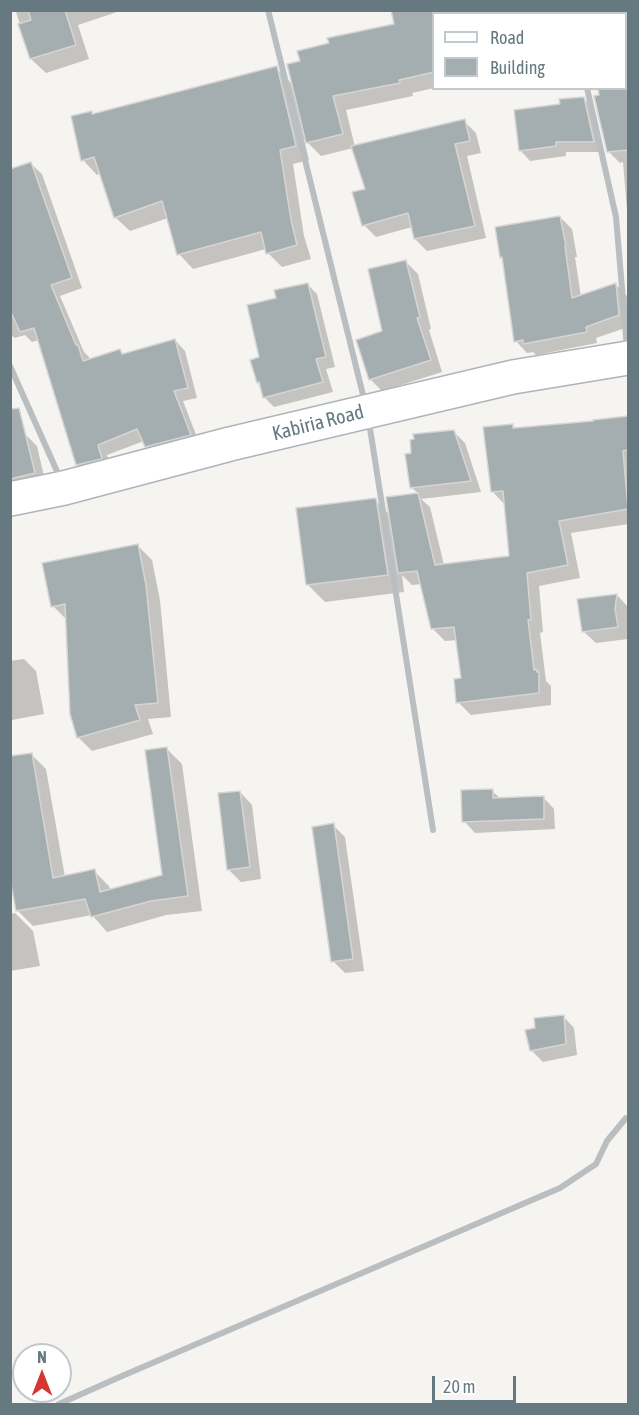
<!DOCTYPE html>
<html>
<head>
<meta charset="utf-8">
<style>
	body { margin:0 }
	#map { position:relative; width:639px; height:1415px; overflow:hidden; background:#f5f4f1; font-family:"Asap Condensed",sans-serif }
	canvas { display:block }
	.frame { position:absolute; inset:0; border:12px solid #667980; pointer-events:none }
	.legend { position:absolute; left:432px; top:12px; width:195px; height:78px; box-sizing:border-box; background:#fff; border:2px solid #c2c9cc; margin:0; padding:8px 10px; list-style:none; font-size:18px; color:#667980 }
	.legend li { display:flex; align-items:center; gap:12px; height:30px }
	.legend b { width:30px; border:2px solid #c2c9cc }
	.north { position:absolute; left:12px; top:1343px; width:60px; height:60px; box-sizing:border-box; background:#fff; border:2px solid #c2c9cc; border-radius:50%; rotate:0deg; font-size:16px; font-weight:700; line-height:24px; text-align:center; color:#667980 }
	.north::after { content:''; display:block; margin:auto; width:21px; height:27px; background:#d43732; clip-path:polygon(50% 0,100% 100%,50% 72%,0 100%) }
	.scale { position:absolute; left:432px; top:1376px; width:84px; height:27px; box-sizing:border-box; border:3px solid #667980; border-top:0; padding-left:8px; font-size:18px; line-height:21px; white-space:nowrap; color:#667980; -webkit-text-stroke:4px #fff; paint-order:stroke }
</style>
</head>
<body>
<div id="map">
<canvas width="639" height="1415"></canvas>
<div class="frame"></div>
<ul class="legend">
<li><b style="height:8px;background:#fff"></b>Road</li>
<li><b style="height:16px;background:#a4adb0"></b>Building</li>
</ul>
<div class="north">N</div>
<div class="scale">20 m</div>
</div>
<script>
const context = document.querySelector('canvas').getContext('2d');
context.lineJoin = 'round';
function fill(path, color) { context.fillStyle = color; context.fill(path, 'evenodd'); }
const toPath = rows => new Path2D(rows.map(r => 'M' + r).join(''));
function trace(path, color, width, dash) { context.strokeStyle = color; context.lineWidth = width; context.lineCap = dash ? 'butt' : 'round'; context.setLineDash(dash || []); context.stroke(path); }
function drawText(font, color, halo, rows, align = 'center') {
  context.font = font + ' "Asap Condensed",sans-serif'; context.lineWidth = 6; context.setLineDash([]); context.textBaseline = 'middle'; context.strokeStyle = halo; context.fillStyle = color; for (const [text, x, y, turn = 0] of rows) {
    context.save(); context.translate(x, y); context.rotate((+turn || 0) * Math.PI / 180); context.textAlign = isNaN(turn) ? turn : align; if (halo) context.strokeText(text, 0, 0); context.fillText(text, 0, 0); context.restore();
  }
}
fill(toPath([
	[21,10,123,10,78,25,89,59,46,73,31,59,16,12],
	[392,10,448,10,448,14,434,14,434,88,412,93,413,96,346,110,355,147,464,121,476,133,481,153,467,156,486,238,427,251,415,239,412,227,376,237,364,225,367,190,353,148,321,156,304,139,309,160,293,164,304,236,311,259,282,267,268,253,266,249,193,269,179,254,168,218,130,231,115,217,101,173,97,175,83,160,93,116,276,68,294,86,301,62,395,26],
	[628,44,628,222,623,162,620,163,608,151,626,88,626,45],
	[583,98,594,109,603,152,566,152,566,156,530,161,520,150,561,105],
	[31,164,42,174,82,288,60,296,84,352,89,357,90,360,120,350,124,355,175,340,185,351,197,398,183,401,200,445,156,457,146,446,144,441,107,455,111,469,88,475,77,465,39,340,32,342,25,335,15,338,10,334,10,170],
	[560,217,572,229,577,257,575,257,581,297,616,285,628,297,628,327,596,338,597,343,536,355,533,352,527,353,516,341,504,259,502,257],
	[406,262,418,274,431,329,429,330,442,372,382,391,370,379],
	[307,284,317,294,335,367,326,369,333,392,274,407,264,397,261,385,258,382,261,359,278,299],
	[628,418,628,524,571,533,580,578,539,586,543,632,540,633,546,681,551,686,551,705,471,715,458,702,463,679,458,640,445,641,432,628,422,584,412,585,402,575,404,592,325,602,307,584,375,500,390,515,388,498,419,494,411,487,413,454,453,431,465,443,481,492,421,499,430,507,444,565,510,557,505,505,492,491,512,426,516,429],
	[25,434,37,446,46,485,10,488,10,437],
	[138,546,152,560,160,600,171,717,148,719,153,734,92,751,78,737,68,621,53,606],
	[617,595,628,607,627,623,628,639,596,643,583,631],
	[24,659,36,671,44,714,12,720,10,718,10,661],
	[167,749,182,764,202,911,166,915,107,932,92,915,33,926,18,911,31,754,46,769,65,877,94,871,109,886,111,891,163,877],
	[492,791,501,799,543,797,554,809,555,829,475,833,464,821],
	[240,792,252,805,261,879,241,882,228,869],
	[333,825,345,837,364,971,345,973,333,961],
	[15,913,33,931,40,966,10,971,10,914],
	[563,1016,574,1028,577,1055,543,1062,531,1050,537,1029]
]), '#0003');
const building = toPath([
	[28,10,65,10,76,45,30,59,18,24,31,20,28,10],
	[391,10,434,10,434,72,399,80,400,83,333,96,343,134,306,143,287,64,300,61,297,51,329,43,327,38,394,24,391,10],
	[277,66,296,146,280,150,291,220,297,245,266,254,261,232,177,255,162,201,114,218,94,157,81,161,71,116,92,111,92,114,277,66],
	[598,88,628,88,628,150,607,152,594,96,599,95,598,88],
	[584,97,594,142,556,142,556,146,519,151,514,110,560,104,559,99,584,97],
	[465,119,470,141,455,144,475,226,414,239,408,213,362,226,352,192,365,189,351,146,465,119],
	[31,162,72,278,51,285,76,345,78,345,83,361,120,349,122,354,175,339,188,388,174,391,191,435,145,447,137,429,98,445,102,459,76,465,34,328,20,332,10,310,10,169,31,162],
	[560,216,566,246,565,246,572,298,616,283,619,315,586,327,587,332,523,344,523,340,514,342,502,257,500,258,495,227,560,216],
	[406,260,420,317,417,318,431,360,369,380,356,340,382,331,368,269,406,260],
	[308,283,326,357,316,359,323,382,263,398,259,382,257,383,250,360,259,357,247,305,276,298,274,290,308,283],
	[19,408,35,473,10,479,10,409,19,408],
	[628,416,628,450,623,451,628,509,559,521,568,565,527,573,531,620,528,620,534,670,536,669,537,672,539,672,539,693,456,703,454,679,461,678,454,627,431,629,417,571,398,573,386,497,418,493,435,565,509,556,503,491,491,492,483,427,513,424,513,428,593,421,593,420,628,416],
	[454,430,471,481,410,488,405,454,411,453,410,440,414,439,413,434,454,430],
	[376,498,388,575,306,585,296,508,376,498],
	[138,544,146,585,158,703,135,705,140,720,77,738,70,714,65,604,51,607,42,563,138,544],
	[617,594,615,609,618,627,582,632,577,599,617,594],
	[167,747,188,896,151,901,91,917,85,899,16,911,10,879,10,756,32,753,53,878,95,869,100,892,162,875,145,750,167,747],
	[493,789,493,798,544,796,544,819,462,822,461,790,493,789],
	[240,791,250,867,227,870,218,793,240,791],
	[334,823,353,959,331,962,312,827,334,823],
	[564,1015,566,1044,530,1051,525,1030,535,1028,534,1018,564,1015]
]);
fill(building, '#a4adb0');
trace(building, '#d6d5d4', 1.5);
const secondary = toPath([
	[10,499,64,488,230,444,513,377,628,358]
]);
trace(secondary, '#aeb5b8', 36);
trace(toPath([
	[268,10,365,403],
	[569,10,570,14],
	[587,88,616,217,627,348],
	[10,366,60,478],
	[369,422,433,830],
	[59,1404,122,1376,560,1188,596,1164,607,1141,626,1118,628,1118]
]), '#b9bfc1', 6);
trace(secondary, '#fff', 33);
drawText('20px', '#667980', '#fff', [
	["Kabiria Road",318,423,-14]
]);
</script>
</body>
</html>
